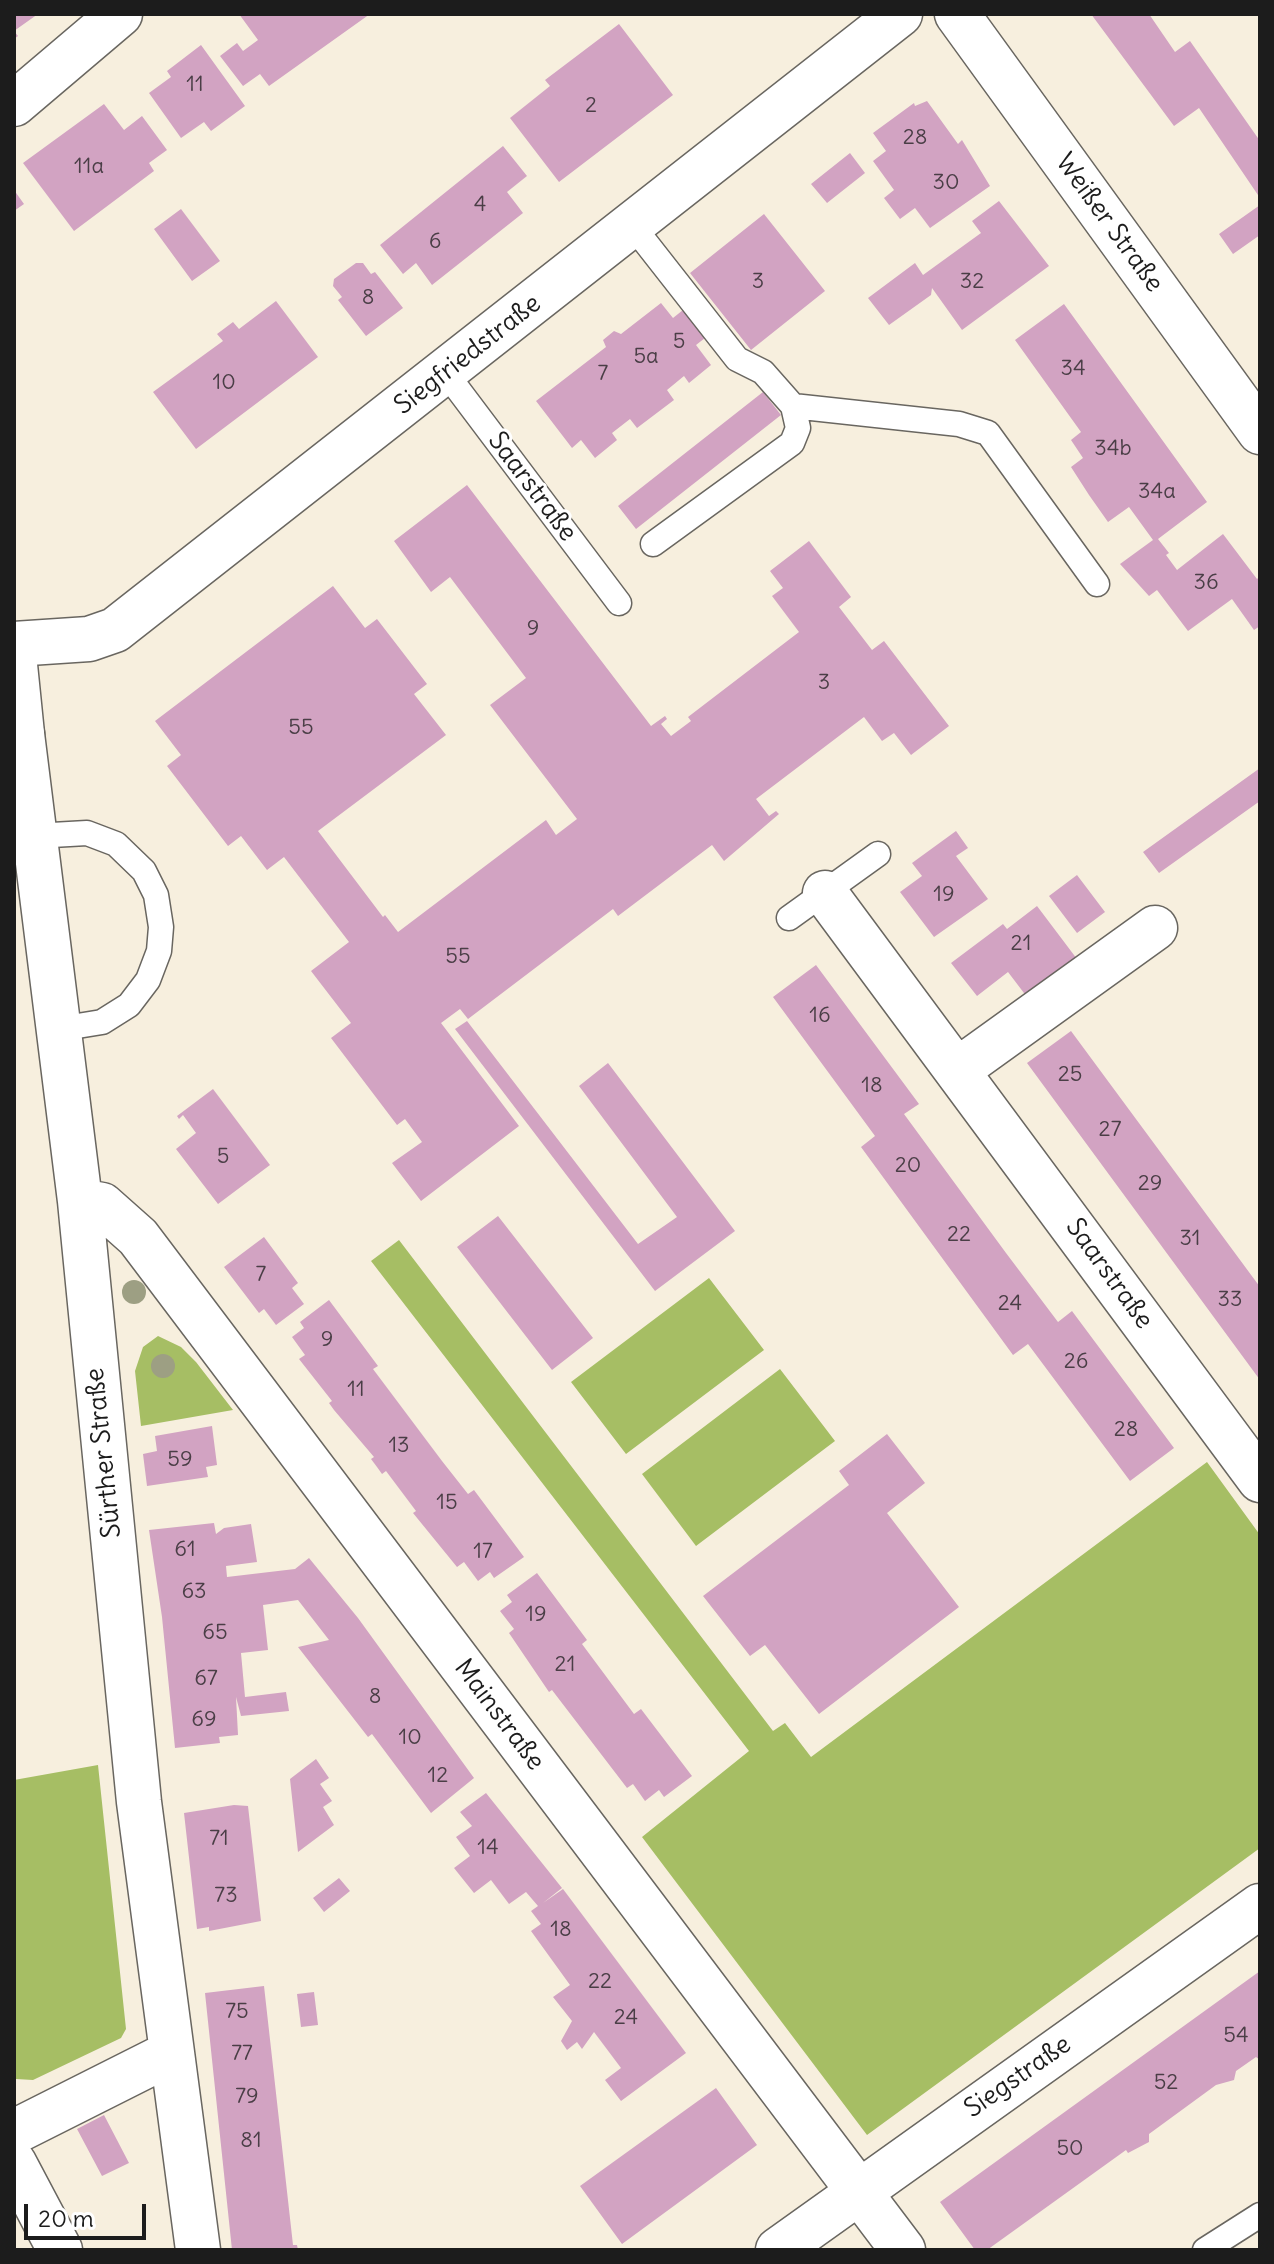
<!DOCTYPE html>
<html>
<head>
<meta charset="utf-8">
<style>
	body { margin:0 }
	#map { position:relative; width:1274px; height:2264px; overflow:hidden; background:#f7efde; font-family:Delius,sans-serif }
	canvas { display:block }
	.frame { position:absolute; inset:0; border:16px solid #1c1c1c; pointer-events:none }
	.scale { position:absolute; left:24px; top:2204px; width:122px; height:36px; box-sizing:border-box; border:4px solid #1c1c1c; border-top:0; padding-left:10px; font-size:24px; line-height:28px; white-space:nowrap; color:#1c1c1c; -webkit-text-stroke:6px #fff; paint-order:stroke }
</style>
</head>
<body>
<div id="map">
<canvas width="1274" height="2264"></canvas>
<div class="frame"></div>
<div class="scale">20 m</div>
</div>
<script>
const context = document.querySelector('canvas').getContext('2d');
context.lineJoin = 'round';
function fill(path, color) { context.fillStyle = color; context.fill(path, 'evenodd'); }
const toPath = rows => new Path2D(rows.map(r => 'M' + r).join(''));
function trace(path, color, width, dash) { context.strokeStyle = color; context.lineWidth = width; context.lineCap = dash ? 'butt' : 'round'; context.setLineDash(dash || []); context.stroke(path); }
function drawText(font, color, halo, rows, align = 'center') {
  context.font = font + ' Delius,sans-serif'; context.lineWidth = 6; context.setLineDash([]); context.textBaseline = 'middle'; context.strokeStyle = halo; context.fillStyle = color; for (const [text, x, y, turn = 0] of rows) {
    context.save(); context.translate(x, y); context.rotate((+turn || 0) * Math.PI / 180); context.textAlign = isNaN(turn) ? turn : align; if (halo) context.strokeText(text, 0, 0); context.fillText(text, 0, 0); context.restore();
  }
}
fill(toPath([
	[399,1240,773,1731,785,1723,811,1757,1207,1462,1260,1535,1260,1848,867,2135,642,1837,749,1751,371,1261],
	[709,1278,764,1350,626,1454,571,1382],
	[158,1336,181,1347,196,1362,233,1410,141,1426,135,1371,143,1347],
	[780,1369,835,1441,696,1546,642,1474],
	[98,1765,126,2029,121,2038,33,2080,16,2079,14,1780]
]), '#a6be64');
fill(toPath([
	[14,14,38,14,14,31,18,36,14,39],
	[239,14,370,14,269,86,260,74,243,86,220,56,237,43,243,51,258,40],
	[1091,14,1149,14,1175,52,1190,41,1260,141,1260,198,1199,108,1174,126],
	[619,24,673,95,559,182,510,118,550,86,545,80],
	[201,45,245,106,211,131,204,122,181,138,149,93,171,77,167,71],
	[927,101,958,144,962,140,990,186,930,228,915,208,900,219,884,198,894,190,873,161,886,151,873,133,914,103,915,106],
	[104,104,124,130,142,116,167,150,149,163,154,171,74,231,23,163],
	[503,146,527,176,507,192,523,213,432,285,416,263,403,274,380,245],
	[850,153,865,173,827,203,811,184],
	[14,190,24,204,14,211],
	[999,201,1049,266,962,330,932,288,931,295,889,325,868,298,915,263,923,275,981,233,972,221],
	[1260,205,1260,235,1233,254,1219,234],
	[181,209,220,261,192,281,154,229],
	[764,214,825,291,751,350,690,273],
	[356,263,363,263,371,274,375,272,403,308,366,336,338,300,342,297,333,286,334,279],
	[276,301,318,357,196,449,153,392,223,341,217,334,233,322,239,329],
	[661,303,673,318,683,310,705,338,696,345,711,365,689,383,684,376,667,390,674,400,637,428,630,419,612,433,617,440,595,458,581,440,572,448,536,401,606,347,603,340,614,331,621,334],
	[1064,304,1207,502,1158,539,1169,553,1166,555,1177,570,1223,534,1257,579,1260,576,1260,626,1254,630,1232,599,1188,631,1157,590,1149,596,1120,564,1153,540,1129,507,1108,522,1089,495,1071,467,1083,458,1071,440,1081,432,1015,340],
	[763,392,781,415,636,529,618,506],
	[467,485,651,726,665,716,667,719,661,724,671,736,691,721,688,717,799,632,772,596,783,588,770,571,809,541,851,597,839,607,872,650,884,641,949,726,911,755,894,733,882,741,864,717,756,799,769,816,776,811,779,814,724,861,712,845,618,916,613,909,468,1019,460,1009,441,1023,519,1126,421,1201,392,1163,422,1142,405,1119,397,1125,331,1038,351,1023,311,971,349,942,284,857,267,870,241,836,228,846,167,766,181,755,155,721,333,586,365,628,377,619,427,684,414,694,446,735,318,831,383,917,385,915,398,932,546,820,556,835,577,819,490,705,526,678,450,577,431,592,394,541],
	[1260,768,1260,801,1159,873,1143,852],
	[956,831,968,848,956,856,988,899,934,937,900,892,922,876,912,863],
	[1077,875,1105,912,1077,933,1049,896],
	[1037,906,1077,959,1027,997,1008,972,977,996,951,963,1003,924,1007,929],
	[816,965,919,1104,904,1114,1006,1253,1058,1322,1072,1311,1174,1448,1130,1481,1028,1344,1013,1355,861,1147,875,1136,773,997],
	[467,1021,638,1244,677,1217,579,1086,608,1063,735,1231,655,1291,455,1029],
	[1071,1031,1260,1287,1260,1380,1027,1063],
	[213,1089,270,1165,218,1204,176,1149,196,1133,183,1115,179,1119,177,1116],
	[498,1216,593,1338,552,1370,457,1247],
	[264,1237,298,1283,292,1288,304,1304,276,1325,264,1309,259,1313,224,1267],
	[329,1300,378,1366,373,1369,442,1461,468,1494,474,1490,524,1557,494,1578,490,1572,478,1581,464,1562,457,1567,413,1513,416,1511,386,1471,382,1474,377,1467,371,1459,374,1457,334,1410,329,1403,332,1401,299,1359,305,1355,292,1337,304,1328,300,1322],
	[212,1426,217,1465,206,1467,208,1477,147,1486,143,1454,157,1451,155,1436],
	[887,1434,925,1483,887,1513,959,1607,819,1714,765,1645,750,1656,703,1596,849,1485,839,1471],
	[214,1523,216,1534,224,1528,251,1524,257,1562,226,1566,227,1577,295,1569,309,1558,358,1618,474,1778,431,1813,372,1734,368,1737,298,1647,329,1640,298,1600,263,1605,268,1650,241,1653,245,1697,286,1692,289,1711,241,1716,236,1697,238,1735,219,1737,220,1743,175,1748,162,1617,149,1530],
	[537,1573,587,1640,582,1644,634,1714,641,1709,692,1776,664,1797,659,1790,645,1801,633,1784,627,1788,552,1690,549,1692,509,1633,514,1629,500,1611,512,1602,507,1595],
	[316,1759,329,1778,320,1784,332,1801,323,1807,334,1825,298,1852,290,1779],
	[486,1793,562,1888,543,1903,563,1889,686,2053,621,2101,605,2080,621,2068,594,2032,582,2049,577,2042,567,2050,561,2041,572,2021,553,1997,570,1985,531,1931,541,1924,531,1911,538,1906,526,1892,509,1904,491,1880,474,1893,454,1868,470,1856,456,1837,472,1826,460,1812],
	[234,1805,248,1806,261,1921,209,1931,209,1927,197,1929,184,1813],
	[339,1878,350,1891,324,1912,313,1898],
	[1260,1971,1260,2060,1256,2057,1236,2071,1234,2080,1216,2085,1149,2134,1149,2142,1128,2153,1126,2150,987,2250,975,2250,940,2202],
	[264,1986,293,2245,297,2245,298,2250,232,2250,205,1993],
	[314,1992,318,2025,301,2027,297,1994],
	[716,2088,757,2145,622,2244,580,2186],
	[104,2115,129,2163,102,2176,77,2129]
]), '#d2a3c2');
const service = toPath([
	[632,225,737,359,763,372,793,406,798,428,792,443,653,544],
	[445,372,619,603],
	[793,406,959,424,988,433,1097,584],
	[34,836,87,833,116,844,144,871,156,895,161,927,159,951,148,980,129,1005,102,1022,59,1029],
	[789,918,878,854],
	[1205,2250,1260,2215]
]);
const minor = toPath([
	[14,104,120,14],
	[14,644,89,639,115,630,900,14],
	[22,734,80,1201,139,1802,198,2250],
	[825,893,1260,1480],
	[959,1069,1155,928],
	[80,1201,102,1205,138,1237,903,2250],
	[14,2132,171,2053],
	[778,2250,1260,1906]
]);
const tertiary = toPath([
	[957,14,1260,432],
	[14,655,22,734,14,735],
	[14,2163,60,2250]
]);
trace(service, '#696660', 27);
trace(minor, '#696660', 47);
trace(tertiary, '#696660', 47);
trace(service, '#fff', 24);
trace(minor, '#fff', 44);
trace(tertiary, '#fff', 44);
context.fillStyle = '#9d9f83';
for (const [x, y] of [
	[134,1292],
	[163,1366]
]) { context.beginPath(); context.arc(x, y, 12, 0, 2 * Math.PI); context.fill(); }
drawText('22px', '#4a3e46', null, [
	["11",195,85],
	["2",591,106],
	["28",915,138],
	["11a",89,167],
	["30",946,183],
	["4",480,205],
	["6",435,242],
	["3",758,282],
	["32",972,282],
	["8",368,298],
	["5",679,342],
	["5a",646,357],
	["34",1073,369],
	["7",603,374],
	["10",224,383],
	["34b",1113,449],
	["34a",1157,492],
	["36",1206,583],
	["9",533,629],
	["3",824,683],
	["55",301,728],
	["19",944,895],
	["21",1021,944],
	["55",458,957],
	["16",820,1016],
	["25",1070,1075],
	["18",872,1086],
	["27",1110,1130],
	["5",223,1157],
	["20",908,1166],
	["29",1150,1184],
	["22",959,1235],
	["31",1190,1239],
	["7",261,1275],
	["33",1230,1300],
	["24",1010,1304],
	["9",327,1340],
	["26",1076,1362],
	["11",356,1390],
	["28",1126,1430],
	["13",399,1446],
	["59",180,1460],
	["15",447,1503],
	["61",185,1550],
	["17",483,1552],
	["63",194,1592],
	["19",536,1615],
	["65",215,1633],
	["21",565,1665],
	["67",206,1679],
	["8",375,1697],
	["69",204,1720],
	["10",410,1738],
	["12",438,1776],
	["71",219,1839],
	["14",488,1848],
	["73",226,1896],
	["18",561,1930],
	["22",600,1982],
	["75",237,2012],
	["24",626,2018],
	["54",1236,2036],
	["77",242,2054],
	["52",1166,2083],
	["79",247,2097],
	["81",251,2141],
	["50",1070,2149]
]);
drawText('26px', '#1c1c1c', '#fff', [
	["Weißer Straße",1109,223,54],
	["Siegfriedstraße",468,355,-38],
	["Saarstraße",532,487,53],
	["Saarstraße",1109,1274,54],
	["Sürther Straße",104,1453,-96],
	["Mainstraße",499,1715,53],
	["Siegstraße",1018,2077,-35]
]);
</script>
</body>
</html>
